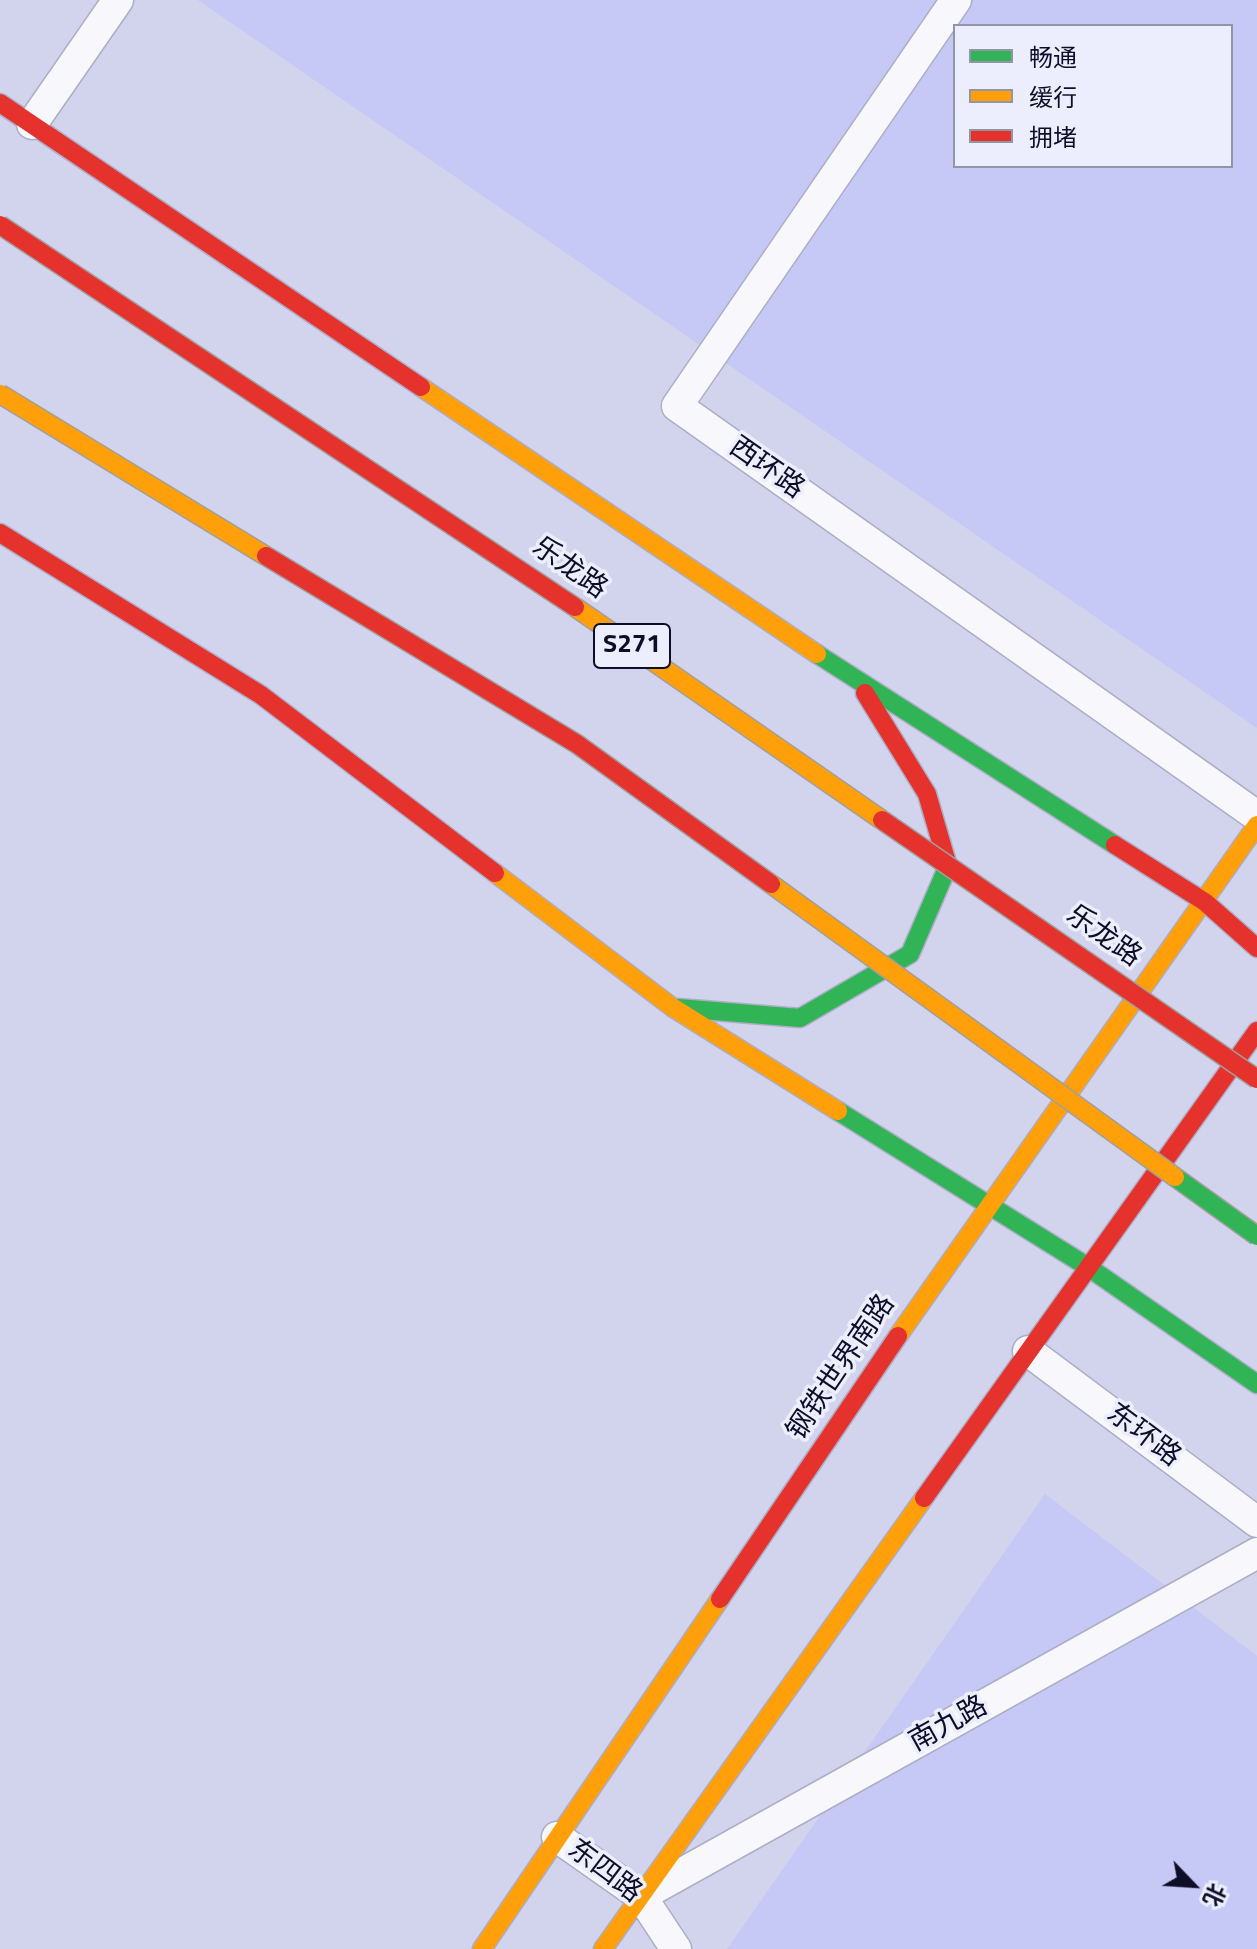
<!DOCTYPE html>
<html>
<head>
<meta charset="utf-8">
<style>
	body { margin:0 }
	#map { position:relative; width:1257px; height:1949px; overflow:hidden; background:#d2d3ec; font-family:"Titillium Web","Noto Sans SC",sans-serif }
	canvas { display:block }
	.legend { position:absolute; left:953px; top:24px; width:280px; height:144px; box-sizing:border-box; background:#eceefd; border:2px solid #9494a8; margin:0; padding:10px 14px; list-style:none; font-size:24px; color:#0f0e28 }
	.legend li { display:flex; align-items:center; gap:16px; height:40px }
	.legend b { width:40px; border:2px solid #9494a8 }
	.north { position:absolute; left:1153px; top:1845px; width:80px; height:80px; -webkit-text-stroke:6px #eceefd; paint-order:stroke; rotate:115deg; font-size:22px; font-weight:700; line-height:32px; text-align:center; color:#0f0e28 }
	.north::after { content:''; display:block; margin:auto; width:28px; height:36px; background:#0f0e28; clip-path:polygon(50% 0,100% 100%,50% 72%,0 100%) }
</style>
</head>
<body>
<div id="map">
<canvas width="1257" height="1949"></canvas>
<ul class="legend">
<li><b style="height:10px;background:#30b455"></b>畅通</li>
<li><b style="height:10px;background:#ff9f0a"></b>缓行</li>
<li><b style="height:10px;background:#e5322d"></b>拥堵</li>
</ul>
<div class="north">北</div>
</div>
<script>
const context = document.querySelector('canvas').getContext('2d');
context.lineJoin = 'round';
function fill(path, color) { context.fillStyle = color; context.fill(path, 'evenodd'); }
const toPath = rows => new Path2D(rows.map(r => 'M' + r).join(''));
function trace(path, color, width, dash) { context.strokeStyle = color; context.lineWidth = width; context.lineCap = dash ? 'butt' : 'round'; context.setLineDash(dash || []); context.stroke(path); }
function drawText(font, color, halo, rows, align = 'center') {
  context.font = font + ' "Titillium Web","Noto Sans SC",sans-serif'; context.lineWidth = 7; context.setLineDash([]); context.textBaseline = 'middle'; context.strokeStyle = halo; context.fillStyle = color; for (const [text, x, y, turn = 0] of rows) {
    context.save(); context.translate(x, y); context.rotate((+turn || 0) * Math.PI / 180); context.textAlign = isNaN(turn) ? turn : align; if (halo) context.strokeText(text, 0, 0); context.fillText(text, 0, 0); context.restore();
  }
}
fill(toPath([
	[198,0,1257,0,1257,728],
	[955,26,1231,26,1231,166,955,166],
	[1045,1494,1257,1656,1257,1949,727,1949]
]), '#c6c8f6');
const lane = toPath([
	[956,0,677,406,1257,816],
	[32,124,118,0],
	[1028,1351,1257,1522],
	[557,1837,641,1896,676,1949],
	[650,1891,1257,1553]
]);
const fast = toPath([
	[817,654,1115,845],
	[678,1008,800,1018,910,954,948,866],
	[838,1111,1088,1267,1257,1384]
]);
const slow = toPath([
	[421,387,817,654],
	[495,873,672,1007,838,1111],
	[898,1336,1257,825],
	[482,1949,720,1599],
	[603,1949,924,1498]
]);
const jam = toPath([
	[0,103,421,387],
	[0,533,261,695,495,873],
	[865,693,927,794,948,866],
	[1115,845,1205,902,1257,948],
	[924,1498,1257,1031],
	[720,1599,898,1336]
]);
trace(lane, '#acadc6', 33);
trace(fast, '#acadc6', 21);
trace(slow, '#acadc6', 21);
trace(jam, '#acadc6', 21);
trace(lane, '#f8f8fc', 30);
trace(fast, '#30b455', 18);
trace(slow, '#ff9f0a', 18);
trace(jam, '#e5322d', 18);
const fastBridge = toPath([
	[1175,1177,1257,1236]
]);
const slowBridge = toPath([
	[0,394,266,556],
	[575,607,882,820],
	[771,884,1175,1177]
]);
const jamBridge = toPath([
	[0,225,575,607],
	[266,556,577,744,771,884],
	[882,820,1257,1079]
]);
trace(fastBridge, '#a09f9e', 21, []);
trace(slowBridge, '#a09f9e', 21, []);
trace(jamBridge, '#a09f9e', 21, []);
trace(fastBridge, '#30b455', 18);
trace(slowBridge, '#ff9f0a', 18);
trace(jamBridge, '#e5322d', 18);
for (const [x, y, w] of [
	[632,646,76]
]) { const box = new Path2D(); box.roundRect(x - w / 2, y - 22, w, 44, 6); context.fillStyle = '#eceefd'; context.fill(box); trace(box, '#0f0e28', 2); }
drawText('bold 26px', '#0f0e28', null, [
	["S271",632,646]
]);
drawText('28px', '#0f0e28', '#eceefd', [
	["西环路",766,469,35],
	["乐龙路",569,569,35],
	["乐龙路",1103,937,35],
	["钢铁世界南路",842,1368,-56],
	["东环路",1143,1436,37],
	["南九路",949,1725,-29],
	["东四路",604,1872,37]
]);
</script>
</body>
</html>
